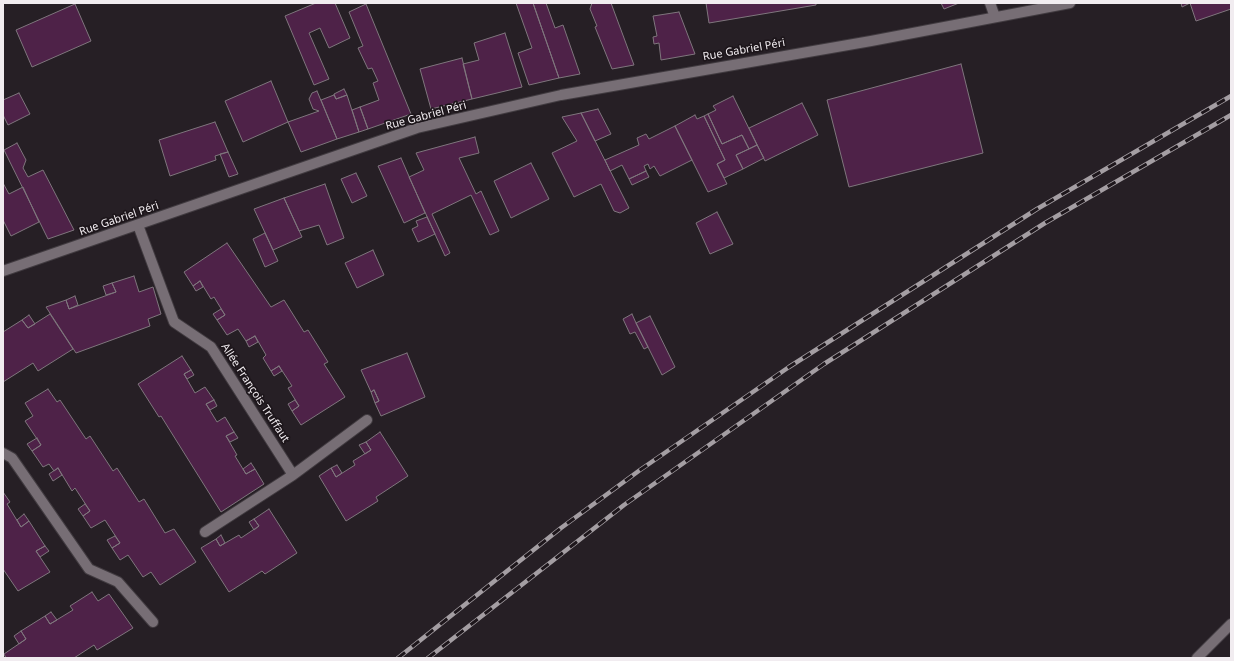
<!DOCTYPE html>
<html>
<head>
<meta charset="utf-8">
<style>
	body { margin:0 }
	#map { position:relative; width:1234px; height:661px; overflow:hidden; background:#261f25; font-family:"Noto Sans",sans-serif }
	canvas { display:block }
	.frame { position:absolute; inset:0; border:4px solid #f1ecf0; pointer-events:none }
</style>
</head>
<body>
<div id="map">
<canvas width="1234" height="661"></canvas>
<div class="frame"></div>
</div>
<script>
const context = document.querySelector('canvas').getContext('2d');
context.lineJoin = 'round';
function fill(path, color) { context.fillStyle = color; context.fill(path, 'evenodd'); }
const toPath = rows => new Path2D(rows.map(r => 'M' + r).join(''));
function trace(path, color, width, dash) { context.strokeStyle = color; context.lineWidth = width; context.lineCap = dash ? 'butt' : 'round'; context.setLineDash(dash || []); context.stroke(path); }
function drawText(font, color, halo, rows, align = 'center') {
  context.font = font + ' "Noto Sans",sans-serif'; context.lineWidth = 3.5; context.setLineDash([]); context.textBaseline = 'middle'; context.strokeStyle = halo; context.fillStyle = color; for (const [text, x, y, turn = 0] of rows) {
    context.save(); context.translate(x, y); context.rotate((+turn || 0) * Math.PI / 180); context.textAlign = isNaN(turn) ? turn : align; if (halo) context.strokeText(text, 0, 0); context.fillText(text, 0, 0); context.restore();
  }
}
const building = toPath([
	[316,3,335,3,350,38,329,48,320,28,309,33,329,79,314,85,285,16,316,3],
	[516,3,533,3,559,78,529,85,518,53,532,48,516,3],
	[533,3,546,3,555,28,563,25,580,74,559,78,533,3],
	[592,3,611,3,634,65,612,69,595,27,597,26,590,9,592,3],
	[706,3,816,3,816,5,709,23,706,3],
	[941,3,959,3,944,9,941,3],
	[1181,3,1231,3,1231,9,1196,21,1190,3,1182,7,1181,3],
	[75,4,91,41,32,67,16,30,75,4],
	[366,4,411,114,368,129,360,107,379,100,373,83,378,81,372,68,368,69,358,48,363,46,349,12,366,4],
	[679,12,695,54,661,60,659,43,654,44,653,37,657,36,653,16,679,12],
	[505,33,522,87,472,99,463,64,479,60,474,43,505,33],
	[462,58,472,99,431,109,420,69,462,58],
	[961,64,983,153,849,187,827,100,961,64],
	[271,81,288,122,243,142,225,101,271,81],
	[344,89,347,95,336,99,334,94,344,89],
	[317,91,337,139,301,152,288,122,319,111,313,109,309,99,312,93,317,91],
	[19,93,30,114,8,125,3,115,3,100,19,93],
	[334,95,336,99,347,95,359,132,337,139,321,100,334,95],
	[733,96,757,145,749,149,742,135,722,144,708,114,716,110,713,106,733,96],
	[802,103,818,135,765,161,749,128,802,103],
	[360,107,368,129,359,132,352,110,360,107],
	[598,109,611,134,595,141,581,113,598,109],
	[581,113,629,208,620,213,614,211,601,184,574,197,552,153,577,141,562,117,581,113],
	[708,114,722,144,742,135,749,149,736,155,743,169,724,178,717,164,725,160,704,116,708,114],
	[695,115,697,119,704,116,725,160,717,164,727,184,708,192,675,126,695,115],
	[215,122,228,152,215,156,216,160,170,176,159,140,215,122],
	[675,126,692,160,660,176,654,166,650,169,648,164,644,166,646,171,629,179,622,165,610,171,605,160,639,145,637,138,646,134,649,139,675,126],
	[475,137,479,153,459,158,476,194,481,191,499,231,490,235,471,195,432,214,450,253,445,256,409,177,424,170,416,153,475,137],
	[17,143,26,160,23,168,28,177,43,170,74,230,48,239,4,150,17,143],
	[757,145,764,158,743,169,736,155,757,145],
	[228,152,238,174,229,177,220,154,228,152],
	[401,158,425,213,404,223,378,166,401,158],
	[531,163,549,199,511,218,494,181,531,163],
	[646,171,649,177,632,185,629,179,646,171],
	[356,173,367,196,352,203,341,179,356,173],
	[3,183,9,194,23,187,39,222,11,236,3,220,3,183],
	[325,184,344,238,327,245,319,225,299,231,284,198,325,184],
	[284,198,302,237,273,250,254,209,284,198],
	[717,212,733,244,710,254,696,223,717,212],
	[427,217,435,234,418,242,412,229,418,226,416,221,427,217],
	[265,233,278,261,265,267,253,239,265,233],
	[227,243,271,307,284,300,304,332,308,330,328,362,324,364,345,397,301,425,292,411,299,406,288,388,292,386,279,366,271,371,263,358,266,355,255,336,246,341,238,329,227,335,217,320,225,315,214,297,211,299,200,281,193,286,184,272,227,243],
	[373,250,384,275,357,288,345,263,373,250],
	[134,276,139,292,153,287,161,314,148,319,150,326,76,353,46,307,66,300,69,309,116,292,112,283,134,276],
	[200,281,203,287,196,291,193,286,200,281],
	[112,283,116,292,106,295,103,286,112,283],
	[75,296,78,305,69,309,66,300,75,296],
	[221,309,225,315,217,320,213,314,221,309],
	[50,314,73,349,38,371,33,363,3,382,3,332,22,320,28,328,50,314],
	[632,314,636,323,648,347,644,349,635,332,630,334,623,319,632,314],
	[29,315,35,324,28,328,22,320,29,315],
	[650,316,675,367,662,375,636,323,650,316],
	[255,336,258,342,249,347,246,341,255,336],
	[407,353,425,397,381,416,375,403,379,401,374,390,371,392,361,370,407,353],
	[182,356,191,370,184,374,195,393,205,387,214,400,206,404,217,422,225,417,234,432,226,436,237,455,235,456,246,474,255,469,264,484,221,512,161,416,159,417,138,384,182,356],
	[279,366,282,371,274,376,271,371,279,366],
	[191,370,194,375,187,379,184,374,191,370],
	[48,389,57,402,60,400,86,439,90,436,113,471,117,468,139,502,144,499,165,533,174,529,196,562,160,585,151,572,143,577,128,555,120,560,112,548,120,543,105,520,91,528,83,516,90,511,75,488,72,491,58,468,54,471,49,464,43,467,32,451,41,445,25,421,33,416,25,403,48,389],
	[374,390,379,401,375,403,371,392,374,390],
	[214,400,217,406,210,410,206,404,214,400],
	[295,400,299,406,292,411,288,404,295,400],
	[234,432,238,438,230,442,226,436,234,432],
	[380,432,408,476,376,497,378,501,346,521,319,476,331,468,336,477,355,465,353,461,371,450,366,442,380,432],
	[37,438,41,445,32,451,27,444,37,438],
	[366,442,371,450,365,454,359,445,366,442],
	[251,463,255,469,246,474,243,469,251,463],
	[337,465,342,473,336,477,331,468,337,465],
	[58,468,62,475,53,481,49,474,58,468],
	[3,492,10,502,7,504,21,527,29,521,45,546,36,551,50,572,18,591,3,569,3,492],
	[85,504,90,511,83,516,78,509,85,504],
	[269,509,297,553,265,574,262,571,229,592,201,548,216,539,220,546,239,535,241,538,259,526,254,519,269,509],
	[24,514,29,521,21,527,17,520,24,514],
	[254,519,259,526,254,530,249,522,254,519],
	[221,535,225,543,220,546,216,539,221,535],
	[115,536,120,543,112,548,107,540,115,536],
	[45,546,49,551,40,557,36,551,45,546],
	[92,592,98,601,109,594,133,628,97,650,94,645,74,658,6,658,4,654,26,639,21,631,45,616,50,624,73,610,70,606,92,592],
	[51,612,57,620,50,624,45,616,51,612],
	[21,631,26,639,19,644,14,636,21,631]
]);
fill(building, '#4e2248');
trace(building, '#7f767d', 1);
const service = toPath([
	[138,225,174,322,211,347,293,475],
	[3,453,12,458,89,569,118,582,153,622],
	[205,532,293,475,367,420]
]);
const minor = toPath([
	[990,3,995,17],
	[3,271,417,128,561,95,871,41,1070,3],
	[1197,658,1231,624]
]);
trace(service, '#413b40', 12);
trace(minor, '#413b40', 12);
trace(service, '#776e75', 10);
trace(minor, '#776e75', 10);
const rail = toPath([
	[398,658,561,528,640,470,789,367,1037,209,1231,96],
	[428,658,624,505,824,364,1045,223,1231,115]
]);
trace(rail, '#a49ea3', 4.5);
trace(rail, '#1d161b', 3, [9]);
drawText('11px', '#f1ecf0', '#1d161b', [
	["Rue Gabriel Péri",744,50,-10],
	["Rue Gabriel Péri",426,116,-15],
	["Rue Gabriel Péri",119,219,-19],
	["Allée François Truffaut",255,393,57]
]);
</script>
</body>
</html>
